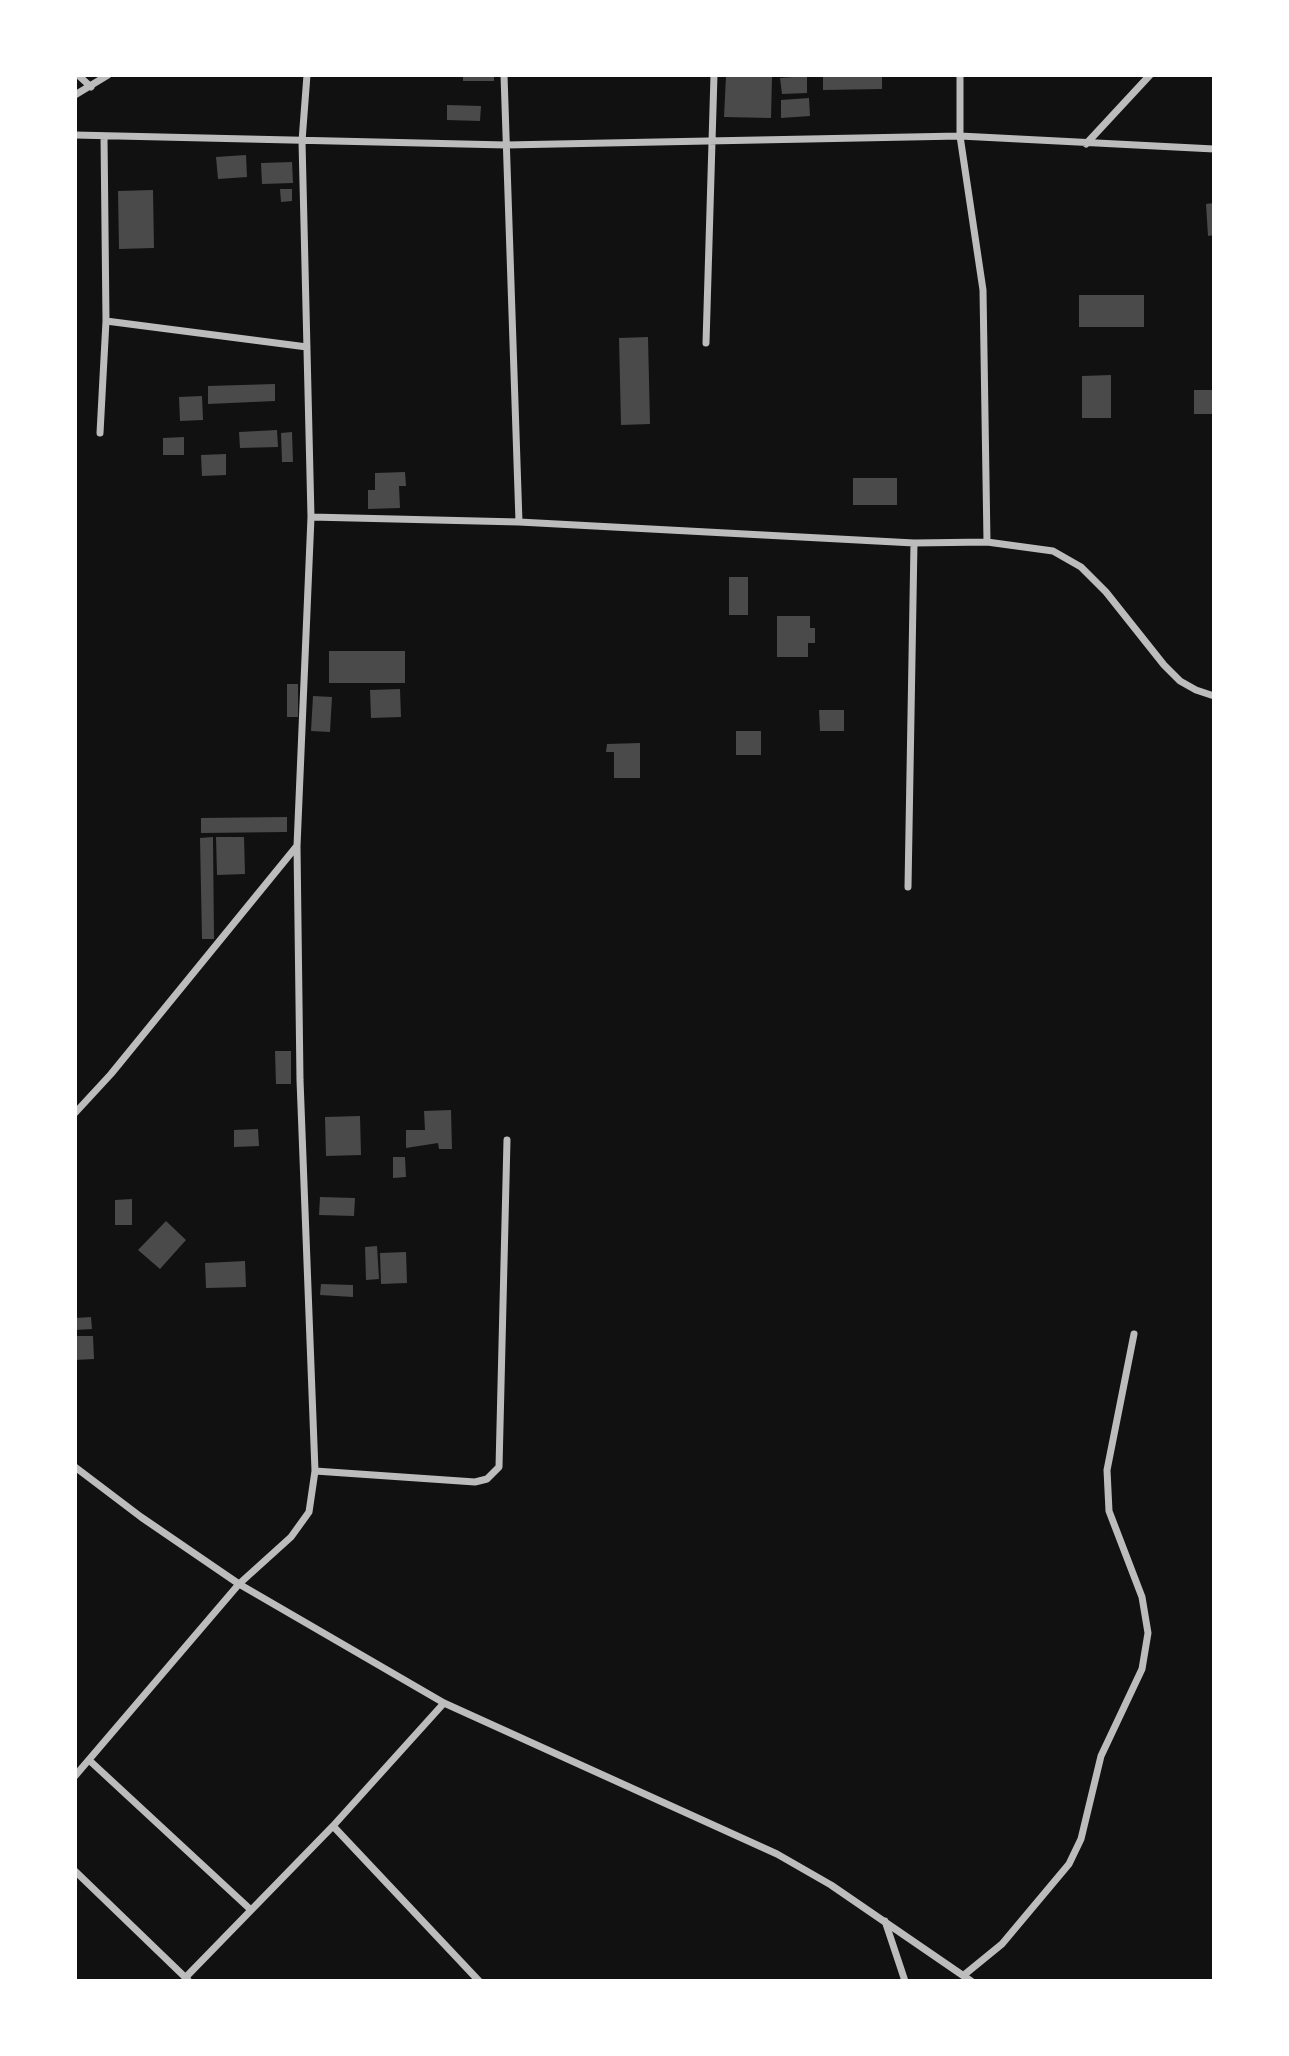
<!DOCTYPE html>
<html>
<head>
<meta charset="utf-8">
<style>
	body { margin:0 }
	#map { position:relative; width:1289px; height:2056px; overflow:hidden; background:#111; font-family:"Times New Roman",serif }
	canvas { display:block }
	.frame { position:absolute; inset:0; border:77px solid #fff; pointer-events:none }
</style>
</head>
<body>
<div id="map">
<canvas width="1289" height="2056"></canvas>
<div class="frame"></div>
</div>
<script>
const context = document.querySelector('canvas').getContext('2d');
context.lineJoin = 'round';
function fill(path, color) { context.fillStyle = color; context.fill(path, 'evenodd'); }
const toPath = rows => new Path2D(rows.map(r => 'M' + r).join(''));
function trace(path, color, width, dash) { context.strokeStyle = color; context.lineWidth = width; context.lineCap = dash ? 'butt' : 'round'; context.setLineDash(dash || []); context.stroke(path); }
fill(toPath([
	[463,75,494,75,494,81,463,81],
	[823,75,882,75,882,89,823,90],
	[726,76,772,77,771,118,724,117],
	[807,76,807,93,782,94,780,78],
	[809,98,810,116,781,118,781,100],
	[447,105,481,106,480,121,447,120],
	[246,155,247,177,218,179,216,157],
	[292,162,293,183,262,184,261,163],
	[280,189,292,189,292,201,281,202],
	[153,190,154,248,119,249,118,191],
	[1214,203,1214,235,1208,236,1206,204],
	[1079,295,1144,295,1144,327,1079,327],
	[648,337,650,424,621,425,619,338],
	[1111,375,1111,418,1082,418,1082,376],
	[275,384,275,401,208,404,208,386],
	[1194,390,1214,390,1214,414,1194,414],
	[202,396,203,420,180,421,179,397],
	[277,430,278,447,240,448,239,432],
	[292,432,293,462,282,462,281,433],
	[184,437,184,455,163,455,163,438],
	[226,454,226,475,202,476,201,455],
	[405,472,406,486,399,486,400,508,368,509,368,490,375,490,375,473],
	[853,478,897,478,897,505,853,505],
	[729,577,748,577,748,615,729,615],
	[777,616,810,616,810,628,815,628,815,643,808,643,808,657,777,657],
	[329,651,405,651,405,683,329,683],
	[287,684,298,684,298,717,287,717],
	[400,689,401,717,371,718,370,690],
	[313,696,332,697,330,732,311,731],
	[819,710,844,710,844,731,820,731],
	[736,731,761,731,761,755,736,755],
	[640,743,640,778,614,778,614,752,606,752,607,744],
	[287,817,287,832,201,833,201,818],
	[213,837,214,939,202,939,200,838],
	[216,837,244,837,245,874,217,875],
	[275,1051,291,1051,291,1084,276,1084],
	[451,1110,452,1149,439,1149,438,1143,406,1148,406,1130,425,1130,424,1111],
	[360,1116,361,1155,326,1156,325,1117],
	[258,1129,259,1146,234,1147,234,1130],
	[393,1157,405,1157,406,1177,393,1178],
	[320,1197,355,1198,354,1216,319,1215],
	[132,1199,132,1225,115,1225,115,1200],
	[166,1221,186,1240,160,1269,138,1250],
	[377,1246,379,1279,366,1280,365,1247],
	[406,1252,407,1283,381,1284,380,1253],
	[245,1261,246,1287,206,1288,205,1263],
	[321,1284,353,1285,353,1297,320,1295],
	[91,1317,92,1329,75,1330,75,1318],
	[75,1336,93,1336,94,1359,75,1360]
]), '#4a4a4a');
trace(toPath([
	[78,75,91,87],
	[504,75,519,522],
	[960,75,960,136,983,290,987,542],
	[75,95,108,75],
	[75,135,506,145,960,136,1214,149],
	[1086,144,1150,75],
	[106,321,307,347],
	[706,343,714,75],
	[100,433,106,321,104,136],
	[311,517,519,522,914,543,987,542,1053,551,1081,567,1106,592,1164,665,1180,681,1196,690,1214,696],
	[908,887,914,543],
	[75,1113,111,1074,296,847],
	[75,1467,141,1517,239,1584,444,1703,777,1854,831,1885,971,1981],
	[315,1471,475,1482,487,1479,499,1467,507,1140],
	[89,1760,251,1910],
	[75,1776,239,1584,291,1537,309,1512,315,1471,300,1080,297,846,311,517,302,141,307,75],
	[333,1826,479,1981],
	[75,1871,188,1980],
	[885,1921,905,1981],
	[964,1975,1002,1944,1069,1864,1081,1839,1101,1756,1142,1669,1148,1633,1142,1597,1109,1511,1107,1470,1134,1334],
	[185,1978,333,1826,444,1703]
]), '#bcbcbc', 7);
</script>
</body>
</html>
